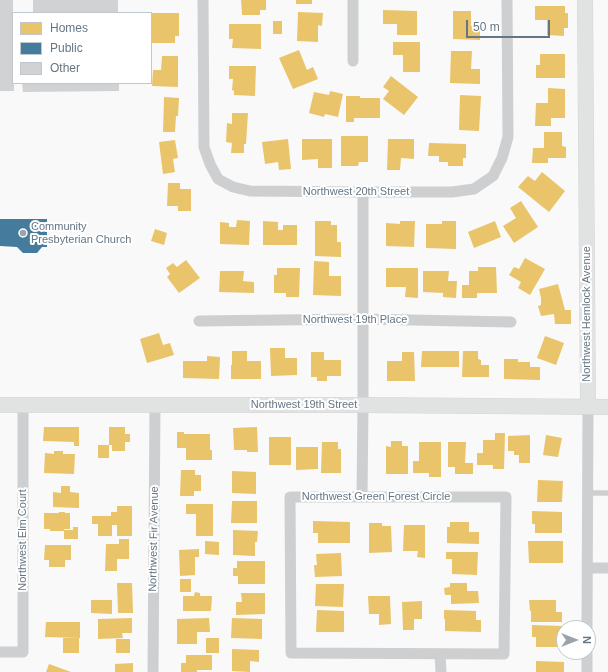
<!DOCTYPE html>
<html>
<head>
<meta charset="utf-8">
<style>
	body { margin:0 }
	#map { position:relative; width:608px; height:672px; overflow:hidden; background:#f9f9f9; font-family:Arial,sans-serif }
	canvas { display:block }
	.legend { position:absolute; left:12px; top:12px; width:140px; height:72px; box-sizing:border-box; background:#fff; border:1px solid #c1c8cd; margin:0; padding:5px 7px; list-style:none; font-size:12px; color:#657683 }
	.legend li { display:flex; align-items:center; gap:8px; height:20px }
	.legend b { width:20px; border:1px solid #c1c8cd }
	.north { position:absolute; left:556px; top:620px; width:40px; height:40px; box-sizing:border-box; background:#fff; border:1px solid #c1c8cd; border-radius:50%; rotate:90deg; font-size:11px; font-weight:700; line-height:16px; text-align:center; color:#657683 }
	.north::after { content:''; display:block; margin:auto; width:14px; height:18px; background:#99a4ac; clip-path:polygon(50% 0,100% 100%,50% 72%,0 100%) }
	.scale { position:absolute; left:466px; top:20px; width:84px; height:18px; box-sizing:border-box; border:2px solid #657683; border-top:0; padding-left:5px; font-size:12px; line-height:14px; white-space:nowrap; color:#657683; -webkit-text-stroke:3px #fff; paint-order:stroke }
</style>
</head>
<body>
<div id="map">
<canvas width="608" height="672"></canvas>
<ul class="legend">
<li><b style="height:11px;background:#e9c46a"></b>Homes</li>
<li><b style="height:11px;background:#457b9d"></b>Public</li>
<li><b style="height:11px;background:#d0d2d3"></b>Other</li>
</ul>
<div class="north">N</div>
<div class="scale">50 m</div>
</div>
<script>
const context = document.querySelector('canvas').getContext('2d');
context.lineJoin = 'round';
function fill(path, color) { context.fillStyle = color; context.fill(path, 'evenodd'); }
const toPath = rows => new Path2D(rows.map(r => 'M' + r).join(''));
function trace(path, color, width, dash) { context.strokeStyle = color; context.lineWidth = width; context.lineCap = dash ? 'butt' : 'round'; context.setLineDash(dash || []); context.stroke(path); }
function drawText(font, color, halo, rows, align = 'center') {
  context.font = font + ' Arial,sans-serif'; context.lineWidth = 4; context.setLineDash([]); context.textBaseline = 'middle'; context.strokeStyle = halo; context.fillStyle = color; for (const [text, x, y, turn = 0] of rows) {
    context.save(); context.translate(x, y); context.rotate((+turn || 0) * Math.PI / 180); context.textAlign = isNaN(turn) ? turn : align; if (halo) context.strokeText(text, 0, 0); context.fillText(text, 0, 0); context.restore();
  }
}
fill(toPath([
	[241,0,266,0,266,10,260,10,260,15,242,15],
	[296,0,312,0,312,4,296,4],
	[535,6,565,6,565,13,568,13,568,28,564,28,564,36,547,35,547,20,535,20],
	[383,10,417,11,417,35,397,35,397,24,383,24],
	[453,11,471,11,471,26,480,26,480,40,453,39],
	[298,12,323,13,322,26,318,25,318,42,297,41],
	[151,13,179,13,179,36,175,36,175,43,151,43],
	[273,21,282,21,282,34,273,34],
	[229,24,261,24,261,49,232,48,233,39,229,39],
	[393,42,420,42,420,72,403,72,403,55,393,55],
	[299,50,307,70,313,67,318,79,293,89,279,58],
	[451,51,472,51,471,69,480,69,480,84,450,83],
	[540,54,565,54,565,78,536,78,536,65,540,65],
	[162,56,178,56,178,87,152,86,153,70,161,70],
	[229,66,256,66,255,96,234,95,234,91,232,90,233,79,229,79],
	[391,76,418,97,404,115,383,99,389,91,383,87],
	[548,88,565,89,565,118,551,118,551,126,535,126,536,103,548,103],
	[330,91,343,94,338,117,325,114,324,117,309,113,314,92,329,95],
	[460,95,481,96,479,131,459,130],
	[346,96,360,96,360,98,380,98,380,118,354,118,354,122,346,122],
	[164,97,179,98,178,116,176,116,175,132,163,132],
	[232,113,248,113,246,144,244,144,244,153,231,153,232,143,226,142,227,123,232,124],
	[544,132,562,132,562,146,566,147,566,158,548,158,548,163,532,163,533,148,544,148],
	[341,136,368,136,368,162,359,162,358,166,341,166],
	[288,139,291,169,279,170,278,162,265,164,262,142],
	[302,139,332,139,332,168,318,168,318,159,302,160],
	[388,139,414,139,414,159,401,158,400,170,387,170],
	[175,140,178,158,173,159,175,172,163,174,159,142],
	[429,143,466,144,466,158,463,158,463,166,448,166,448,162,439,162,439,156,428,156],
	[542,172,565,191,549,212,518,187,528,176,535,181],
	[168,183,180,183,180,189,191,189,191,211,178,211,178,206,167,206],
	[521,201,538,227,514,243,503,226,516,218,510,208],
	[237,220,250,221,249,245,220,244,220,222,229,223,229,227,236,227],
	[263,221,278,222,278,230,283,230,283,225,297,225,297,245,263,245],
	[315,221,331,221,331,225,337,225,337,242,341,242,341,257,315,256],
	[400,221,415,221,414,247,386,246,386,223,400,224],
	[442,221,456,221,456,249,426,248,426,224,442,224],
	[495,221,501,237,474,248,468,232],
	[155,229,167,233,164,245,151,241],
	[525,258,545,269,530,295,518,288,521,282,509,275,514,267,519,269],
	[186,260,200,278,179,293,167,277,170,274,166,268,173,263,177,267],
	[314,261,329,262,329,276,341,276,341,296,313,295],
	[478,267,496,267,497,293,477,293,477,298,462,298,462,285,469,285,469,271,478,271],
	[277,268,300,268,299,297,286,297,286,293,274,293,274,275,277,275],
	[386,268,418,268,418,298,405,297,406,287,386,287],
	[220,271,244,271,243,281,254,282,254,293,219,292],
	[423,271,449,271,448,281,457,281,456,298,443,297,443,293,423,292],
	[558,284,565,310,571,310,571,324,555,324,554,314,541,316,538,306,541,305,541,298,539,289],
	[159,333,163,345,170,343,174,355,147,363,140,339],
	[545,336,564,343,556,365,537,358],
	[270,348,285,348,285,358,297,358,297,375,271,376],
	[232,351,247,351,247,361,261,361,261,379,231,379,231,365,232,365],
	[422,351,459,351,459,367,421,367],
	[463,351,478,351,478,359,481,360,481,365,489,365,489,377,462,377],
	[311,352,324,352,324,360,341,360,341,376,327,376,327,381,317,381,317,377,311,377],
	[402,352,414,352,415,381,387,381,387,361,402,361],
	[207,356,220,357,219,379,183,378,183,361,207,361],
	[504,359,518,359,518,362,530,362,530,367,540,367,540,380,504,379],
	[44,427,79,427,79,446,74,446,74,442,43,441],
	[109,427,125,427,125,434,130,434,130,442,125,442,125,451,112,451,112,445,109,445],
	[257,427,258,452,247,452,247,450,234,450,233,428],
	[177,432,184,432,184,434,210,434,210,450,212,450,212,460,186,460,186,448,177,448],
	[495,433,505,433,504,469,493,469,493,465,477,465,477,453,483,453,483,440,495,440],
	[530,435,530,463,519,463,519,455,514,455,514,451,508,451,508,436],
	[546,435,562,438,558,457,543,455],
	[269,437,291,437,291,465,269,465],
	[391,441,402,441,402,446,408,446,408,474,386,474,386,446,391,447],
	[322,442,338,442,338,449,341,449,341,473,321,473],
	[419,442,441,442,441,477,429,477,429,473,413,473,413,461,419,461],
	[448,442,466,442,465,463,473,463,473,474,455,474,455,467,448,467],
	[98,445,109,445,109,458,98,458],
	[296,447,318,447,318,469,296,470],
	[54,451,63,451,63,454,75,454,74,474,44,473,45,453,54,454],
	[181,470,195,470,195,475,201,475,201,491,194,491,194,496,180,496],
	[232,471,256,472,256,494,232,493],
	[538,480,563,481,562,502,537,502],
	[61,486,70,486,70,492,79,493,79,508,53,507,53,492,61,493],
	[232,501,257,501,257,523,231,523],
	[186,504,213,504,213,536,196,536,196,514,186,514],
	[117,506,132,506,132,536,117,536,117,525,112,525,112,536,98,536,98,524,92,524,92,516,111,516,111,512,117,512],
	[532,511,562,512,562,533,535,533,535,524,532,524],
	[59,512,65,512,65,513,70,513,70,529,64,529,64,531,50,531,50,529,44,529,44,513,59,513],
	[313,521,350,522,350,543,318,543,318,533,313,533],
	[450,522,469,522,469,532,479,532,479,544,447,543,447,527,450,527],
	[369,523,382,523,382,526,391,526,392,552,369,553],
	[404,525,425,525,425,558,417,557,418,551,403,551],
	[73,527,78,527,78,539,64,539,64,530,73,530],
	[233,530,258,531,257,542,255,542,255,556,233,555],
	[119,539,129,539,129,559,117,559,117,571,105,571,106,544,119,544],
	[205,541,219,542,219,555,205,554],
	[528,541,563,541,563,563,529,563],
	[45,545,71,545,71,560,65,560,65,567,49,567,49,560,44,560],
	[199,549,199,557,195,557,195,575,180,576,179,550],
	[446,552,478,552,477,575,452,574,452,559,446,559],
	[341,553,342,576,315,577,314,565,317,565,316,554],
	[237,561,265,561,265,584,238,584,238,576,233,576,233,568,237,568],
	[180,579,191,579,191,592,180,592],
	[117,583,132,583,133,613,118,613],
	[450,583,467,583,467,591,478,591,479,603,451,604,451,595,445,595,444,588,450,587],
	[316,584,344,584,343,607,315,606],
	[195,592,200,593,200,596,212,596,211,611,183,611,183,596,194,596],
	[241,593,265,593,265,614,236,615,236,602,242,602],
	[368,596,390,596,391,624,379,625,379,614,369,614],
	[91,600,112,600,112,614,91,613],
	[529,600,556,600,556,612,562,612,562,622,531,622,531,611,530,611],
	[422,601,422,619,414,619,414,630,403,630,402,602],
	[317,610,344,611,344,632,316,632],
	[444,610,476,611,476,620,481,620,481,632,445,631,445,619,444,619],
	[132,618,132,633,122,633,123,638,98,639,98,619],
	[209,618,210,632,197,632,197,644,177,644,177,619],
	[232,618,262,619,262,639,231,638],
	[46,622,80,622,80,638,45,637],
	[532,625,562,626,562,647,536,647,536,637,532,637],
	[63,638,79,638,79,653,63,653],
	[206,638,219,638,219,653,206,653],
	[116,639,130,639,130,653,116,653],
	[232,649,259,650,259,662,250,661,250,672,232,671],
	[186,655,212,655,212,670,197,670,197,672,181,672,181,663,186,663],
	[536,661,564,662,564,672,536,672],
	[133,663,133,672,115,672,115,664],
	[49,664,71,672,46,672]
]), '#e9c46a');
fill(toPath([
	[0,219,47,219,47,247,42,247,37,253,23,253,17,247,0,246]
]), '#457b9d');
fill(toPath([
	[0,0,13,0,13,83,14,83,14,91,0,91],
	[33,0,118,0,118,13,33,13],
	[22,83,119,83,119,91,23,92]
]), '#d0d2d3');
const secondary = toPath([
	[585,0,588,407],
	[0,405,363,405,608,407]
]);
trace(secondary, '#d5d6d7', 16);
trace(toPath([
	[587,493,608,493]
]), '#cecfd0', 5.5);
trace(toPath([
	[203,0,204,147,210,164,218,179,233,187,250,191,363,192,452,192,474,189,493,176,502,158,508,137,507,0],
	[353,0,353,61],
	[199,321,362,319,511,322],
	[290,497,506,497,504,654,291,653,290,497],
	[362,497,363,405,363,192],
	[587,568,608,568],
	[587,628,588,407],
	[0,652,23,652,23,405],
	[440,654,441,672],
	[153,672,155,405],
	[587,672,587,652]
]), '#cecfd0', 11);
trace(secondary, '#e1e2e2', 15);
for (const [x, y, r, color] of [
	[23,233,4,"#99a4ac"]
]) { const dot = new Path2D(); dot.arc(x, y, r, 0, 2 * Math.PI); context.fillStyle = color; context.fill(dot); trace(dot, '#fff', 1.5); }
drawText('11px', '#657683', '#fff', [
	["Northwest 20th Street",356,192],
	["Northwest Hemlock Avenue",587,314,-90],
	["Northwest 19th Place",355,320],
	["Northwest 19th Street",304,405],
	["Northwest Green Forest Circle",376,497],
	["Northwest Fir Avenue",154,539,-89],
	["Northwest Elm Court",23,540,-90]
]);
drawText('11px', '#657683', '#fff', [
	["Community",31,227],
	["Presbyterian Church",31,240]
], 'left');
</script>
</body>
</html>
